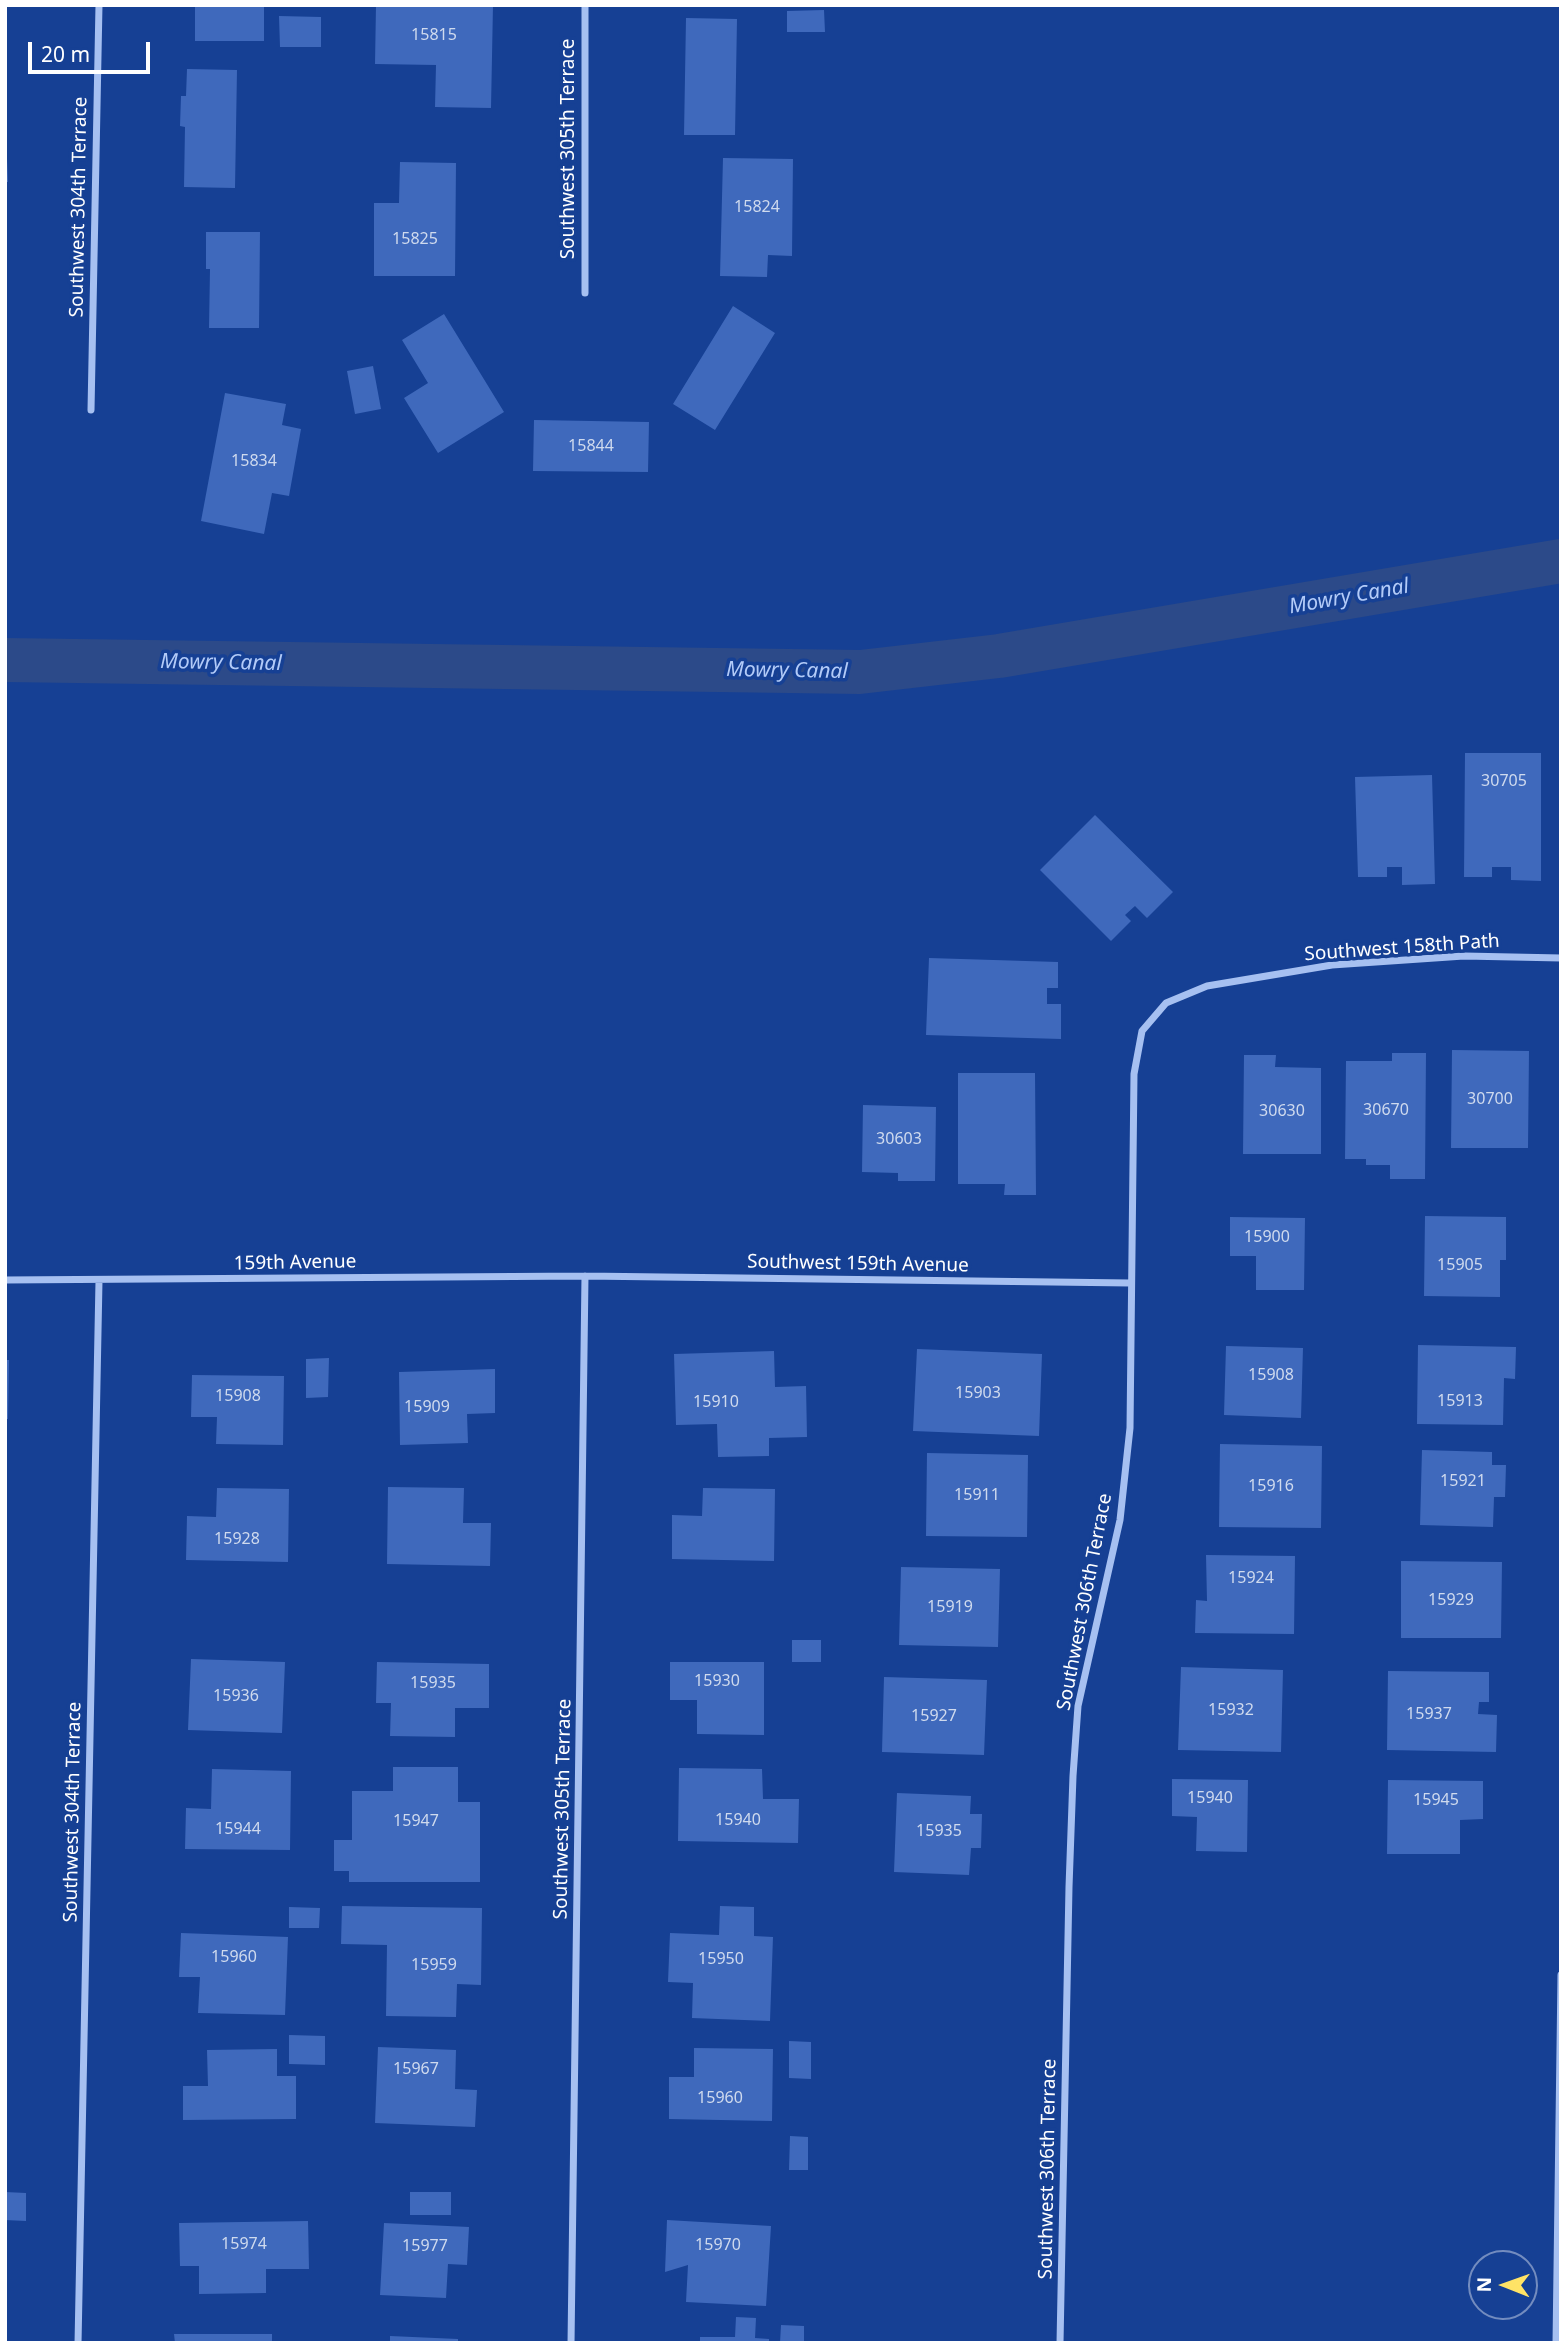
<!DOCTYPE html>
<html>
<head>
<meta charset="utf-8">
<style>
	body { margin:0 }
	#map { position:relative; width:1566px; height:2348px; overflow:hidden; background:#164094; font-family:"Noto Sans",sans-serif }
	canvas { display:block }
	.frame { position:absolute; inset:0; border:7px solid #fff; pointer-events:none }
	.north { position:absolute; left:1468px; top:2250px; width:70px; height:70px; box-sizing:border-box; background:#164094; border:2px solid #738cbf; border-radius:50%; rotate:271deg; font-size:19px; font-weight:700; line-height:28px; text-align:center; color:#fff }
	.north::after { content:''; display:block; margin:auto; width:24px; height:32px; background:#ffe366; clip-path:polygon(50% 0,100% 100%,50% 72%,0 100%) }
	.scale { position:absolute; left:28px; top:42px; width:122px; height:32px; box-sizing:border-box; border:4px solid #fff; border-top:0; padding-left:9px; font-size:21px; line-height:24px; white-space:nowrap; color:#fff; -webkit-text-stroke:5px #164094; paint-order:stroke }
</style>
</head>
<body>
<div id="map">
<canvas width="1566" height="2348"></canvas>
<div class="frame"></div>
<div class="north">N</div>
<div class="scale">20 m</div>
</div>
<script>
const context = document.querySelector('canvas').getContext('2d');
context.lineJoin = 'round';
const toPath = rows => new Path2D(rows.map(r => 'M' + r).join(''));
function trace(path, color, width, dash) { context.strokeStyle = color; context.lineWidth = width; context.lineCap = dash ? 'butt' : 'round'; context.setLineDash(dash || []); context.stroke(path); }
function fill(path, color) { context.fillStyle = color; context.fill(path, 'evenodd'); }
function drawText(font, color, halo, rows, align = 'center') {
  context.font = font + ' "Noto Sans",sans-serif'; context.lineWidth = 7; context.setLineDash([]); context.textBaseline = 'middle'; context.strokeStyle = halo; context.fillStyle = color; for (const [text, x, y, turn = 0] of rows) {
    context.save(); context.translate(x, y); context.rotate((+turn || 0) * Math.PI / 180); context.textAlign = isNaN(turn) ? turn : align; if (halo) context.strokeText(text, 0, 0); context.fillText(text, 0, 0); context.restore();
  }
}
trace(toPath([
	[5,660,860,672,999,656,1561,561]
]), '#2c4a89', 44);
fill(toPath([
	[195,5,264,5,264,41,195,41],
	[376,5,493,5,491,108,435,107,436,65,375,64],
	[824,10,825,32,787,32,787,11],
	[279,16,321,17,321,47,280,47],
	[686,18,737,19,735,135,684,135],
	[187,69,237,70,235,188,184,187,185,127,180,126,181,96,186,96],
	[5,158,7,158,8,182,5,182],
	[723,158,793,159,792,256,768,255,767,277,720,276],
	[400,162,456,163,455,276,374,276,374,203,399,203],
	[206,232,260,232,259,328,209,328,210,269,206,269],
	[733,306,775,333,715,430,673,404],
	[444,314,504,412,438,453,404,398,428,383,402,340],
	[373,366,381,409,355,414,347,371],
	[225,393,286,404,282,425,301,429,289,496,272,493,264,534,201,521],
	[534,420,649,422,648,472,533,471],
	[1465,753,1541,753,1541,881,1511,880,1511,867,1492,867,1492,877,1464,877],
	[1432,775,1435,884,1402,885,1402,867,1387,867,1387,877,1358,877,1355,777],
	[1095,815,1173,892,1147,918,1135,906,1125,915,1131,921,1111,941,1040,870],
	[929,958,1058,962,1058,988,1047,988,1047,1004,1061,1004,1061,1039,926,1035],
	[1452,1050,1529,1051,1528,1148,1451,1148],
	[1392,1053,1426,1053,1425,1179,1390,1179,1390,1165,1366,1165,1366,1159,1345,1159,1346,1061,1392,1061],
	[1244,1055,1276,1055,1275,1067,1321,1068,1321,1154,1243,1154],
	[958,1073,1035,1073,1036,1195,1004,1195,1005,1184,958,1184],
	[863,1105,936,1107,935,1181,898,1181,898,1173,862,1172],
	[1425,1216,1506,1217,1506,1260,1500,1260,1500,1297,1424,1296],
	[1230,1217,1305,1218,1304,1290,1256,1290,1256,1256,1230,1256],
	[1418,1345,1516,1347,1515,1379,1504,1378,1503,1425,1417,1424],
	[1226,1346,1303,1348,1301,1418,1224,1415],
	[917,1349,1042,1354,1039,1436,913,1431],
	[774,1351,775,1387,806,1386,807,1437,769,1438,769,1456,718,1457,717,1424,676,1425,674,1354],
	[329,1358,328,1397,306,1398,306,1359],
	[5,1360,9,1360,8,1419,5,1419],
	[495,1369,495,1413,467,1414,468,1443,400,1445,399,1372],
	[192,1375,284,1376,283,1445,216,1444,217,1417,191,1417],
	[1220,1444,1322,1446,1321,1528,1219,1527],
	[1422,1450,1492,1452,1492,1465,1506,1465,1505,1497,1494,1497,1493,1527,1420,1525],
	[927,1453,1028,1455,1027,1537,926,1536],
	[388,1487,464,1488,463,1523,491,1523,490,1566,387,1564],
	[217,1488,289,1489,288,1562,186,1560,187,1516,216,1517],
	[703,1488,775,1489,774,1561,672,1559,672,1515,702,1516],
	[1206,1555,1295,1556,1294,1634,1195,1633,1196,1600,1207,1601],
	[1401,1561,1502,1562,1501,1638,1401,1638],
	[901,1567,1000,1569,998,1647,899,1645],
	[792,1640,821,1640,821,1662,792,1662],
	[191,1659,285,1662,282,1733,188,1730],
	[377,1662,489,1664,489,1708,455,1708,455,1737,390,1736,391,1703,376,1703],
	[670,1662,764,1662,764,1735,697,1734,697,1700,670,1700],
	[1181,1667,1283,1670,1281,1752,1178,1750],
	[1388,1671,1489,1672,1489,1702,1479,1702,1478,1714,1497,1715,1496,1752,1387,1750],
	[884,1677,987,1680,984,1755,882,1752],
	[393,1767,458,1767,458,1802,480,1802,480,1882,349,1882,349,1871,334,1871,334,1840,352,1840,352,1791,393,1791],
	[679,1768,762,1769,763,1799,799,1799,798,1843,678,1841],
	[212,1769,291,1771,290,1850,185,1849,186,1808,211,1809],
	[1172,1779,1248,1780,1247,1852,1196,1851,1197,1817,1172,1816],
	[1388,1780,1483,1781,1483,1819,1460,1820,1460,1854,1387,1854],
	[897,1793,971,1796,970,1814,982,1814,981,1848,971,1848,969,1875,894,1872],
	[342,1906,482,1908,481,1985,457,1984,456,2017,386,2016,387,1945,341,1944],
	[720,1906,754,1907,754,1936,773,1937,770,2021,692,2018,693,1983,668,1982,670,1933,719,1935],
	[289,1907,320,1908,319,1928,289,1928],
	[181,1933,288,1937,285,2015,198,2013,200,1977,179,1977],
	[289,2035,325,2036,325,2065,289,2064],
	[789,2041,811,2042,811,2079,789,2078],
	[378,2047,456,2050,455,2089,477,2090,475,2127,375,2123],
	[694,2048,773,2049,772,2121,669,2119,669,2077,694,2077],
	[277,2049,277,2076,296,2076,296,2119,183,2120,183,2086,208,2086,207,2050],
	[790,2136,808,2137,808,2170,789,2170],
	[5,2192,26,2193,26,2221,5,2220],
	[410,2192,451,2192,451,2215,410,2215],
	[667,2220,771,2226,766,2306,686,2302,688,2265,665,2272],
	[308,2221,309,2269,266,2269,266,2293,199,2294,199,2266,180,2266,179,2223],
	[384,2223,469,2227,467,2265,448,2264,446,2298,380,2295],
	[736,2317,756,2318,755,2338,769,2339,769,2343,700,2343,700,2337,735,2337],
	[781,2325,804,2326,804,2343,780,2343],
	[174,2334,272,2334,272,2343,175,2343],
	[390,2336,458,2339,458,2343,390,2343]
]), '#3f69bc');
trace(toPath([
	[585,5,585,293],
	[91,410,99,5],
	[5,1280,585,1276,1130,1283],
	[78,2343,99,1281],
	[571,2343,585,1276],
	[1060,2343,1069,1887,1073,1776,1078,1706,1120,1520,1130,1428,1134,1074,1142,1031,1166,1003,1207,986,1332,965,1464,956,1561,958],
	[1556,2343,1561,1975]
]), '#a6c0f1', 7);
drawText('16px', '#cfdaee', null, [
	["15815",434,35],
	["15824",757,207],
	["15825",415,239],
	["15844",591,446],
	["15834",254,461],
	["30705",1504,781],
	["30700",1490,1099],
	["30670",1386,1110],
	["30630",1282,1111],
	["30603",899,1139],
	["15900",1267,1237],
	["15905",1460,1265],
	["15908",1271,1375],
	["15903",978,1393],
	["15908",238,1396],
	["15913",1460,1401],
	["15910",716,1402],
	["15909",427,1407],
	["15921",1463,1481],
	["15916",1271,1486],
	["15911",977,1495],
	["15928",237,1539],
	["15924",1251,1578],
	["15929",1451,1600],
	["15919",950,1607],
	["15930",717,1681],
	["15935",433,1683],
	["15936",236,1696],
	["15932",1231,1710],
	["15937",1429,1714],
	["15927",934,1716],
	["15940",1210,1798],
	["15945",1436,1800],
	["15940",738,1820],
	["15947",416,1821],
	["15944",238,1829],
	["15935",939,1831],
	["15960",234,1957],
	["15950",721,1959],
	["15959",434,1965],
	["15967",416,2069],
	["15960",720,2098],
	["15974",244,2244],
	["15970",718,2245],
	["15977",425,2246]
]);
drawText('19px', '#fff', '#164094', [
	["Southwest 305th Terrace",569,149,-90],
	["Southwest 304th Terrace",79,207,-89],
	["Southwest 158th Path",1402,948,-4],
	["159th Avenue",295,1263,-1],
	["Southwest 159th Avenue",858,1264,1],
	["Southwest 306th Terrace",1085,1602,-79],
	["Southwest 305th Terrace",563,1809,-89],
	["Southwest 304th Terrace",73,1812,-89],
	["Southwest 306th Terrace",1048,2169,-89]
]);
drawText('italic 21px', '#b3cbf8', '#164094', [
	["Mowry Canal",1349,597,-10],
	["Mowry Canal",221,663,1],
	["Mowry Canal",787,671,1]
]);
</script>
</body>
</html>
